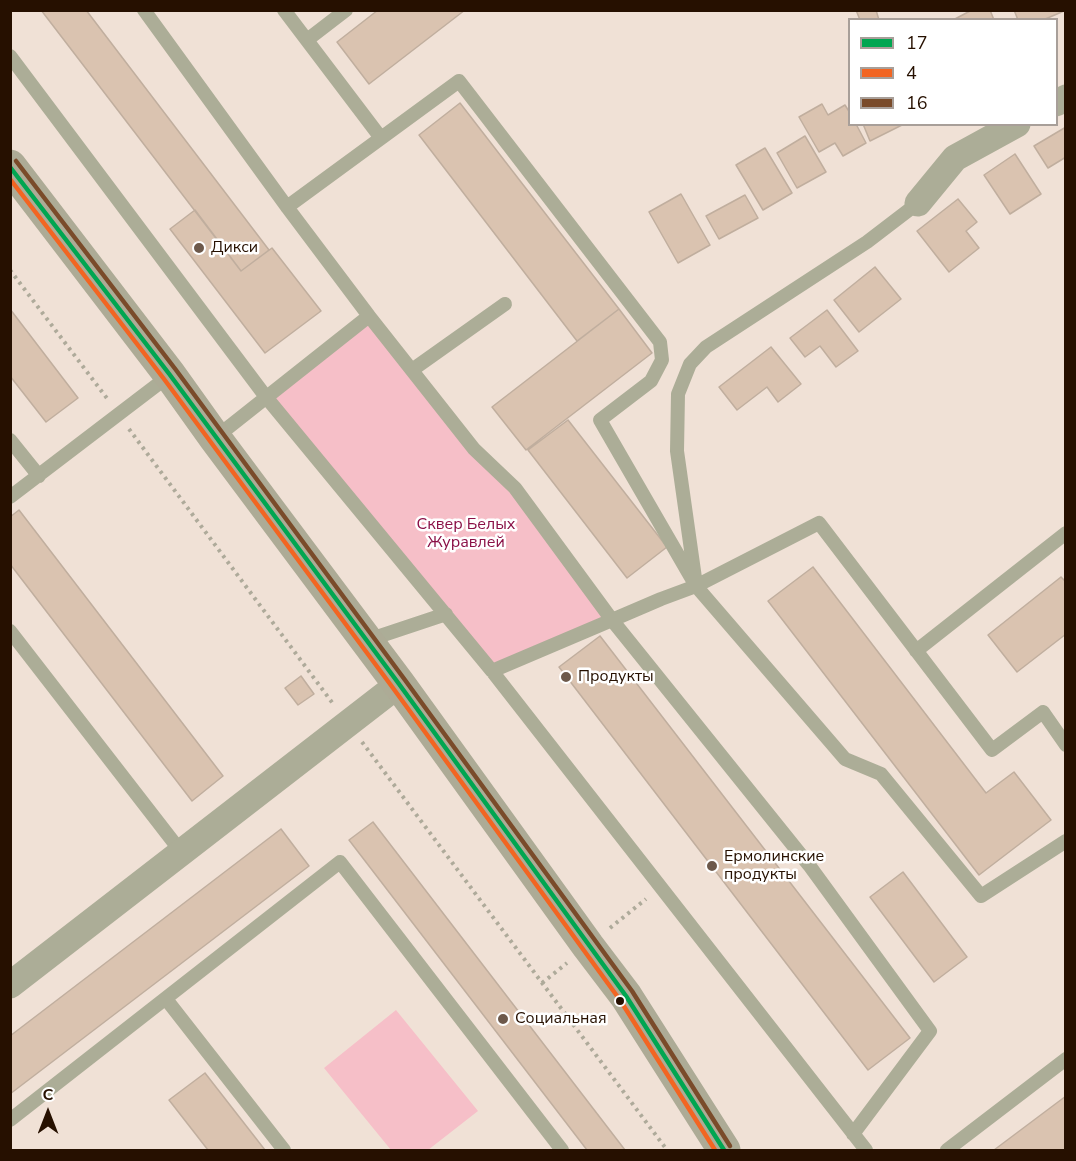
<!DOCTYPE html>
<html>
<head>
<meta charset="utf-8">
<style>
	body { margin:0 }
	#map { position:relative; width:1076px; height:1161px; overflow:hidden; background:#f0e1d6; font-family:"Nunito Sans",sans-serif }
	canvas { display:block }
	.frame { position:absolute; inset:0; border:12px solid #261000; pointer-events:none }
	.legend { position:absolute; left:848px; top:18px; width:210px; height:108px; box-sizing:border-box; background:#fff; border:2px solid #a89f99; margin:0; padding:8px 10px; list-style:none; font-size:18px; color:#261000 }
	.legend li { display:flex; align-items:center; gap:12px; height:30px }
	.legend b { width:30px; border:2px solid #a89f99 }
	.north { position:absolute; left:18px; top:1083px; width:60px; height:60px; -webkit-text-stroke:4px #fff; paint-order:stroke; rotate:0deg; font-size:16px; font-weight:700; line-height:24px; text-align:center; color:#261000 }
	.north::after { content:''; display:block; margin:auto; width:21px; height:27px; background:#261000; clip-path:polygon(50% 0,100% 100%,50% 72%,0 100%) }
</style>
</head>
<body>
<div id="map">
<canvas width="1076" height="1161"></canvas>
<div class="frame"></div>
<ul class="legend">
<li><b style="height:8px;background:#00a651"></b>17</li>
<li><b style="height:8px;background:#f26522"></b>4</li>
<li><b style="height:8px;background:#7a4b2a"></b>16</li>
</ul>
<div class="north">С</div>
</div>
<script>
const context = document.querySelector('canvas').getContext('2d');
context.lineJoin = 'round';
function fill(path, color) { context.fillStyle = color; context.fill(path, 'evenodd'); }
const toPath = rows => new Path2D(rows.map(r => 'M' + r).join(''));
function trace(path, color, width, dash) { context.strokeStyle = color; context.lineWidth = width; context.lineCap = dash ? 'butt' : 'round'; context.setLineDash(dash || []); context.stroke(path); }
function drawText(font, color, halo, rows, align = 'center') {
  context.font = font + ' "Nunito Sans",sans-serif'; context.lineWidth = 5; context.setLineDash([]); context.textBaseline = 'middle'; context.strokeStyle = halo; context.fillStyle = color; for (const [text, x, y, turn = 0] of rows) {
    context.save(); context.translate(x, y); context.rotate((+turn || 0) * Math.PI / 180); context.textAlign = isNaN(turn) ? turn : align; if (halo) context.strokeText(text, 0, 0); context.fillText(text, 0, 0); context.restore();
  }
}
fill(toPath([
	[369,316,515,488,612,620,492,671,266,397],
	[396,1010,478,1111,428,1150,391,1150,324,1068]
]), '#f6bfc8');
const building = toPath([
	[41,10,86,10,269,250,241,271,41,10],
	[378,10,465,10,369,84,337,42,378,10],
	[856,10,876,10,879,20,860,20,856,10],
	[972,10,990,10,994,20,953,20,972,10],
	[1014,10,1064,10,1064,11,1043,20,1018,20,1014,10],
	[460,103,619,309,577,341,419,135,460,103],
	[822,104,828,115,845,105,850,113,850,124,856,124,866,143,843,156,835,143,819,152,799,117,822,104],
	[863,124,904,124,870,141,863,124],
	[1066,127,1066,157,1048,168,1034,146,1066,127],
	[805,136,826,172,797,188,777,153,805,136],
	[765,148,792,193,763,210,736,165,765,148],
	[1015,154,1041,194,1010,214,984,175,1015,154],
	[681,194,710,245,678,263,649,212,681,194],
	[745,195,758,218,719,239,706,216,745,195],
	[958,199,977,222,966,231,979,248,949,272,917,231,958,199],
	[195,210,241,271,272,248,321,311,265,353,170,229,195,210],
	[875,267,901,299,859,332,834,300,875,267],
	[10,309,78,398,46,422,10,376,10,309],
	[619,309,652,353,526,450,492,407,619,309],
	[827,310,858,351,836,367,820,346,805,357,790,338,827,310],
	[771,347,801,384,778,402,767,387,737,410,719,387,771,347],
	[568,420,667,547,627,578,528,450,568,420],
	[19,510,223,776,192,801,10,564,10,517,19,510],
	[813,567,986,793,1014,772,1051,820,979,875,768,601,813,567],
	[1061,577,1066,582,1066,634,1017,672,988,635,1061,577],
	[600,636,910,1038,868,1070,559,667,600,636],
	[301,676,314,694,298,705,285,688,301,676],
	[373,822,625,1150,587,1150,349,840,373,822],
	[281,829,309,866,10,1094,10,1036,281,829],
	[903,872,967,957,934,982,870,897,903,872],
	[205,1073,265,1150,208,1150,169,1100,205,1073],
	[1066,1096,1066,1150,994,1150,1066,1096]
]);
fill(building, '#dac3b0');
trace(building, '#c0ae9e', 1.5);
trace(toPath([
	[10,270,109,401],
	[129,429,334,705],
	[362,742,667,1150],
	[610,928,646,899],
	[542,983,567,963]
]), '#aeaa9a', 4, [3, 4.5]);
trace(toPath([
	[144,10,287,207,369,316,474,449,515,488,612,620,492,671],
	[284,10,381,138],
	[307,40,346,10],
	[10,56,266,397,492,671,866,1150],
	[287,207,459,81,660,342,662,360,651,381,600,420,696,586,845,759,881,774,981,896,1066,841],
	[412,370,505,304],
	[215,438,369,316],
	[10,440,39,476],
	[10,497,170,375],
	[695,578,677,451,678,394,690,364,706,347,867,242,918,203],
	[10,631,182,853],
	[365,641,446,614],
	[916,651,1066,533],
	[166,999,284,1150],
	[10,1120,340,862,562,1150],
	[853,1134,930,1031,809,865,612,620,661,599,696,586,819,523,992,750,1043,712,1066,745],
	[947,1150,1066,1059]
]), '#acad97', 14);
trace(toPath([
	[1056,103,1066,98],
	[918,203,955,158,1017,124],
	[10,985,399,684]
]), '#acad97', 27);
trace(toPath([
	[10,166,170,375,215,438,399,684,588,946,626,996,724,1150]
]), '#adab96', 33);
trace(toPath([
	[10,167,170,375,399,684,626,996,724,1150]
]), '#00a651', 4.5);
trace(toPath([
	[10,179,164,379,393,688,620,1000,715,1150]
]), '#f26522', 4.5);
trace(toPath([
	[16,161,176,370,405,680,632,991,730,1146]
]), '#7a4b2a', 4.5);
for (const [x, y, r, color] of [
	[199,248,6,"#6d594b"],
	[566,677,6,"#6d594b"],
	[712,866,6,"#6d594b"],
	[620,1001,5,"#261000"],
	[503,1019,6,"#6d594b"]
]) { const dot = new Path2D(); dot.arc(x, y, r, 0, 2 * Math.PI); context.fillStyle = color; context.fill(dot); trace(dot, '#fff', 2); }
drawText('16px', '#261000', '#fff', [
	["Дикси",211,248],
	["Продукты",578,677],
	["Ермолинские",724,857],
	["продукты",724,875],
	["Социальная",515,1019]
], 'left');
drawText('16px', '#8a1046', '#fff', [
	["Сквер Белых",466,525],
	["Журавлей",466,543]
]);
</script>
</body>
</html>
